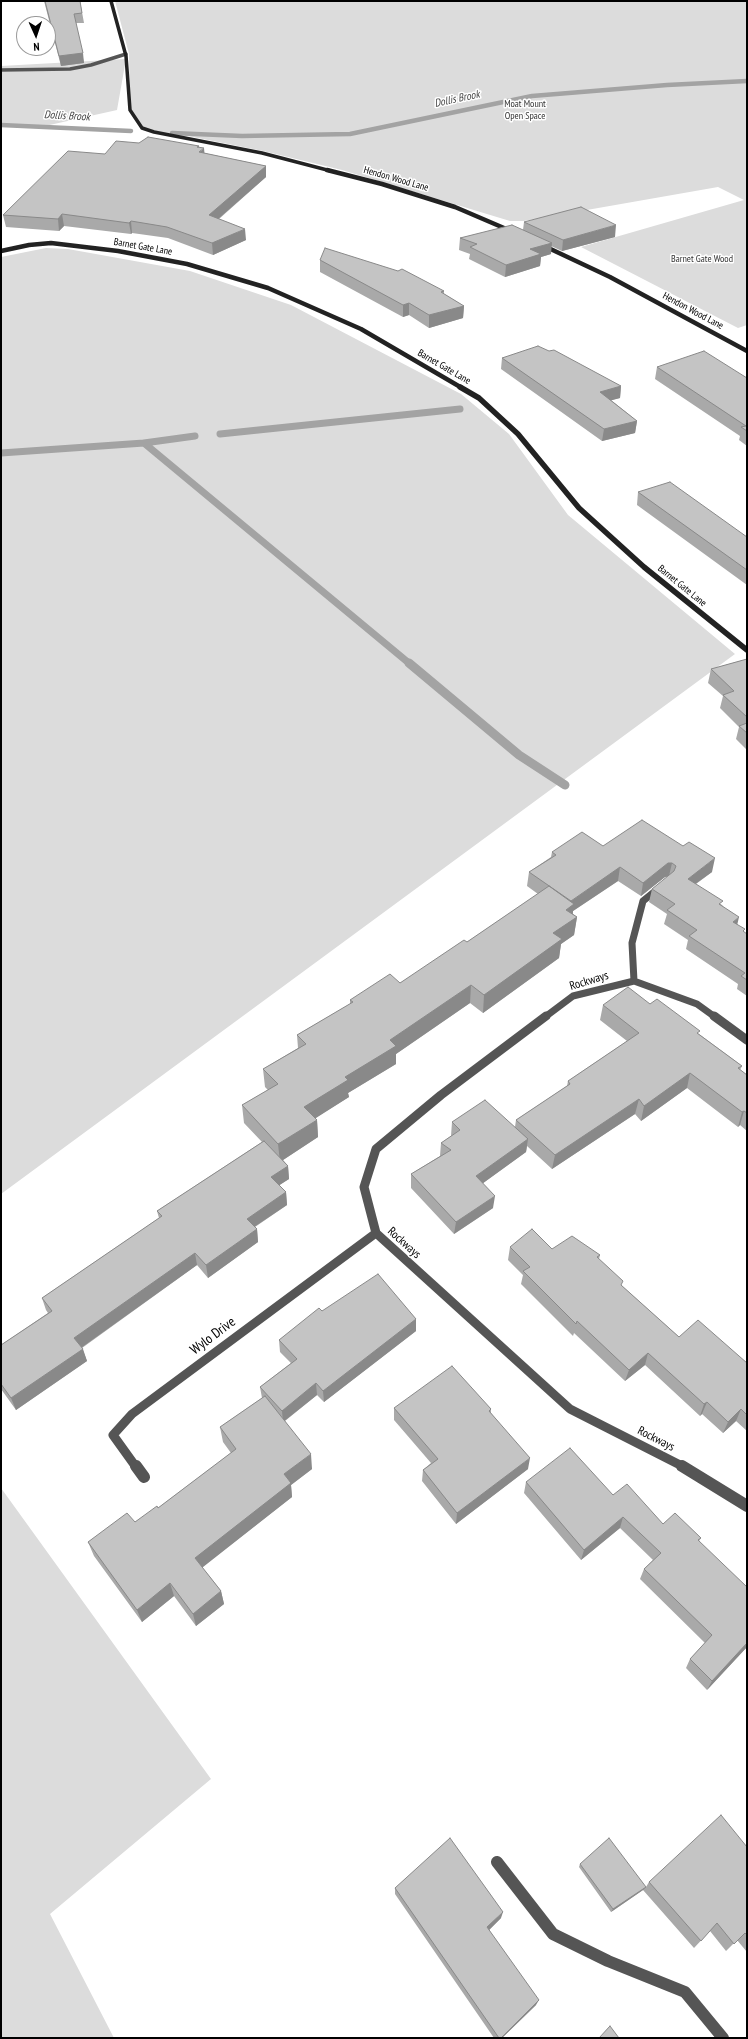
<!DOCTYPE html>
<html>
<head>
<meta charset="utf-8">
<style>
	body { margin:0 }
	#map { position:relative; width:748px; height:2039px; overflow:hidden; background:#fff; font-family:"PT Sans Narrow",sans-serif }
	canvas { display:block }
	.frame { position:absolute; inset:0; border:2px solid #000; pointer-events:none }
	.north { position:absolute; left:16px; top:16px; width:40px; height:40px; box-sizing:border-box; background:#fff; border:1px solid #999; border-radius:50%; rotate:177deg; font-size:11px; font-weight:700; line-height:16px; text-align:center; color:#000 }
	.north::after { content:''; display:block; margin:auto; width:14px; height:18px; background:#000; clip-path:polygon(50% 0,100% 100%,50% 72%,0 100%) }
</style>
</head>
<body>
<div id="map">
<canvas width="748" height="2039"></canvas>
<div class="frame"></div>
<div class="north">N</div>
</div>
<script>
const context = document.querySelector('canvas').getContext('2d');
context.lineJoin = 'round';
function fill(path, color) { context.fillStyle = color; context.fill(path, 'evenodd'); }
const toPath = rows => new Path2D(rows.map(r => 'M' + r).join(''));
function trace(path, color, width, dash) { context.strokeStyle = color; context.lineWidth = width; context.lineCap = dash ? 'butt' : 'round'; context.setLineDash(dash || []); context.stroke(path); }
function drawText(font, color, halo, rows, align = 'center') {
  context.font = font + ' "PT Sans Narrow",sans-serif'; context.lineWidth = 3; context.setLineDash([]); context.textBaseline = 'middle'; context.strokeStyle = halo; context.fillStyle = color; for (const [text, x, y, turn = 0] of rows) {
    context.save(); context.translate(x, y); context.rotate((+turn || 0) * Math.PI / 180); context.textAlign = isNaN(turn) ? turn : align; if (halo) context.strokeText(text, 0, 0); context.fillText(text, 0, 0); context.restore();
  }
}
fill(toPath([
	[115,1,747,1,747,325,738,328,581,247,744,200,718,187,524,221,510,221,342,170,263,151,183,135,154,132,142,128,130,110,129,54],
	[126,59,117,110,36,128,1,125,1,66],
	[46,248,68,249,190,271,291,305,461,394,509,434,568,515,735,654,1,1194,1,257],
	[1,1488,211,1779,50,1914,114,2038,1,2038]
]), '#dcdcdc');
trace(toPath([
	[1,125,131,131],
	[172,133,242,136,350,134,532,96,667,85,747,81]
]), '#a3a3a3', 4.5);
trace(toPath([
	[220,434,460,409],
	[144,443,195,436],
	[1,453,144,443,410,664]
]), '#a3a3a3', 7);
trace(toPath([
	[409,663,519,755,565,785]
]), '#a3a3a3', 9);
trace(toPath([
	[1,70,70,69,91,65,126,54]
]), '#555', 3.5);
trace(toPath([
	[634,981,632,943,643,901,659,888],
	[545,1017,573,996,634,981,697,1004,715,1017]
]), '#555', 7);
trace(toPath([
	[546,1016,441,1095,376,1149,364,1187,376,1233,570,1409,684,1467],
	[714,1016,747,1040],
	[136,1467,113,1435,132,1414,376,1233]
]), '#555', 9);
trace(toPath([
	[136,1466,144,1477],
	[682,1466,747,1506],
	[497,1862,553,1934,608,1961,685,1992,723,2038]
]), '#555', 12);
trace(toPath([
	[111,1,126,56,130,110,142,128,154,132,262,153,331,171]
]), '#222', 3.5);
trace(toPath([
	[327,170,382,184,455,207,511,231],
	[542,245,610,277,747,351],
	[1,251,29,245,51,243,118,251,187,264,268,288,361,329,462,388]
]), '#222', 4.5);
trace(toPath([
	[460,387,479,398,518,434,579,508,644,567,747,650]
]), '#222', 5.5);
fill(toPath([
	[44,1,80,1,84,23,76,23,84,63,61,66],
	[199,148,204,153,266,166,266,177,219,219,246,240,213,255,168,238,132,233,131,234,64,226,59,231,6,227,3,215,105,154],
	[524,222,615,237,562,251,551,246,551,254,541,257,540,266,505,277,469,259,470,254,459,250,460,238,523,230],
	[320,260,444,291,444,294,464,306,463,318,429,328,409,315,403,317,320,272],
	[549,351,621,386,620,398,611,400,637,421,635,433,602,441,501,369,502,358],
	[657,367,747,378,747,446,739,440,740,436,655,379],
	[638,492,747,537,747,585,637,505],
	[747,659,747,750,736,739,739,727,720,708,723,696,708,683,711,669],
	[603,846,712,872,696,884,722,905,737,924,744,932,747,934,747,996,737,989,738,984,686,949,688,940,664,924,667,914,649,902,652,889,667,877,665,877,641,896,618,881,573,911,573,914,577,917,574,935,561,944,559,958,483,1013,470,1003,396,1054,396,1064,348,1093,349,1097,315,1118,317,1120,318,1137,283,1160,288,1166,289,1179,279,1185,286,1192,287,1205,255,1227,257,1229,258,1242,208,1278,197,1265,82,1348,87,1361,16,1410,1,1389,1,1345,48,1313,46,1310,42,1298,159,1218,157,1211,262,1142,244,1123,242,1105,268,1090,265,1087,263,1069,298,1048,297,1035,350,1004,350,1000,400,983,467,942,538,894,527,886,529,872,551,857,552,852],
	[650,1004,699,1034,742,1066,740,1070,747,1075,747,1131,740,1125,738,1127,687,1088,641,1121,635,1114,552,1169,527,1146,526,1152,483,1183,493,1208,454,1234,411,1188,411,1174,440,1156,441,1143,451,1136,452,1122,515,1127,516,1120,567,1086,568,1081,627,1041,600,1020,603,1005],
	[510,1247,552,1249,600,1255,599,1259,622,1286,679,1337,747,1363,747,1431,736,1421,723,1433,702,1414,700,1416,645,1365,625,1381,574,1333,573,1336,521,1284,523,1275,508,1260],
	[322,1311,416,1319,416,1331,324,1402,317,1395,285,1421,312,1469,291,1485,292,1497,202,1567,221,1591,224,1604,196,1626,174,1596,142,1622,94,1556,88,1542,135,1522,158,1508,231,1453,223,1442,220,1427,262,1398,260,1387,291,1363,280,1352,279,1340],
	[394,1408,491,1409,491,1413,528,1469,456,1524,422,1481,423,1470,431,1463,394,1420],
	[526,1482,613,1495,663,1524,701,1538,699,1541,747,1647,707,1690,686,1668,690,1659,705,1643,640,1579,644,1569,653,1560,620,1528,581,1560,524,1493],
	[747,1847,747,1952,737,1940,726,1951,710,1931,694,1948,643,1890,611,1912,579,1867,580,1864,646,1887,649,1882],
	[395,1888,501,1918,489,1930,536,2005,502,2038,494,2038,395,1894]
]), '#a9a9a9');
fill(toPath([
	[83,53,84,63,61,66,59,56],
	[199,146,200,152,204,148,205,159,200,163,200,157,198,158,197,147],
	[266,166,266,177,210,226,209,215],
	[62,214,64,226,59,231,58,219],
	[131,221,132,233,131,234,129,223],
	[616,225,615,237,562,251,563,240],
	[245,229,246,240,213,255,212,243],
	[552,243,551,254,541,257,540,266,505,277,506,265,530,249],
	[409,303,409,315,403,317,403,305],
	[464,306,463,318,429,328,429,315],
	[621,386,620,398,598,404,600,392],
	[637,421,635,433,602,441,604,429],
	[715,858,712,872,684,892,688,879],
	[668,863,672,863,669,876,665,877,641,896,643,883],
	[620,867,618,881,573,911,572,920,577,917,574,935,561,944,559,958,483,1013,484,995,553,933,570,902],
	[739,917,736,930,733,922],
	[471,985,470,1003,396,1054,396,1064,348,1093,349,1097,305,1125,304,1107,345,1077,390,1040],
	[690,1073,687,1088,641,1121,644,1106],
	[639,1099,635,1114,552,1169,555,1155],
	[744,1111,740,1125,738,1127,742,1112],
	[317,1120,318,1137,280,1162,278,1144],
	[528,1139,526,1152,475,1189,476,1176],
	[288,1166,289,1179,272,1190,271,1177],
	[286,1192,287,1205,248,1231,247,1219],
	[495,1196,493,1208,454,1234,456,1222],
	[257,1229,258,1242,208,1278,206,1265],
	[195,1253,197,1265,78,1350,74,1338],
	[416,1319,416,1331,324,1402,323,1391],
	[83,1349,87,1361,16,1410,11,1398],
	[648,1353,645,1365,625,1381,629,1370],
	[316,1383,317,1395,283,1422,282,1411],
	[707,1402,702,1414,700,1416,704,1404],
	[741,1409,736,1421,723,1433,728,1422],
	[311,1454,312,1469,291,1485,292,1497,198,1571,195,1558,284,1474],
	[530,1458,528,1469,456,1524,457,1513],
	[623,1517,620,1528,581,1560,584,1550],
	[170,1583,174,1596,142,1622,137,1610],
	[221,1591,224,1604,196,1626,193,1614],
	[747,1643,747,1647,707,1690,712,1681],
	[646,1887,643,1890,611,1912,613,1909],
	[503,1912,501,1918,486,1933,487,1927],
	[539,2000,536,2005,502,2038,501,2038]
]), '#898989');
const building = toPath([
	[45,1,80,1,82,13,74,14,83,53,59,56,45,1],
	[148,137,199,146,197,147,204,148,199,152,266,166,209,215,245,229,212,243,167,227,131,221,129,223,62,214,58,219,3,215,68,151,105,154,116,141,139,143,148,137],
	[581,207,616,225,563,240,524,222,581,207],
	[512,225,552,243,530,249,541,254,506,265,470,247,477,244,460,238,512,225],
	[325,248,398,271,402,269,444,291,441,292,464,306,429,315,409,303,403,305,320,260,325,248],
	[538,346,549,351,554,350,621,386,600,392,637,421,604,429,502,358,538,346],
	[704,351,747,378,747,431,741,427,746,426,657,367,704,351],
	[670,482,747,537,747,570,638,492,670,482],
	[747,659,747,717,723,695,734,691,711,669,747,659],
	[747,723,747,733,739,726,747,723],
	[642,820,683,846,689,842,715,858,688,879,723,901,719,904,739,917,733,922,745,929,743,931,747,934,747,980,741,976,745,973,689,936,697,930,667,910,675,904,652,889,674,871,676,866,672,863,668,863,643,883,620,867,571,901,529,872,556,855,552,852,582,832,603,846,642,820],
	[549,886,574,904,566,910,577,917,553,933,562,939,484,995,471,985,390,1040,396,1046,345,1077,348,1080,304,1107,317,1120,278,1144,242,1105,278,1084,263,1069,306,1044,297,1035,353,1002,350,1000,390,974,400,983,464,940,467,942,549,886],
	[628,987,650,1004,657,999,700,1031,697,1033,742,1066,738,1068,747,1075,747,1113,744,1111,742,1112,690,1073,644,1106,639,1099,555,1155,516,1120,570,1084,568,1081,639,1033,603,1005,628,987],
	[485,1100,528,1139,476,1176,495,1196,456,1222,411,1174,451,1150,441,1143,460,1130,452,1122,485,1100],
	[264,1141,288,1166,271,1177,286,1192,247,1219,257,1229,206,1265,195,1253,74,1338,83,1349,11,1398,1,1384,1,1345,52,1311,42,1298,162,1216,157,1211,264,1141],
	[532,1229,552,1249,572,1236,600,1255,597,1257,623,1281,621,1285,679,1337,698,1320,747,1363,747,1415,741,1409,728,1422,707,1402,704,1404,648,1353,629,1370,577,1321,576,1324,523,1271,530,1267,510,1247,532,1229],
	[378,1274,416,1319,323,1391,316,1383,282,1411,260,1387,297,1359,279,1340,319,1308,322,1311,378,1274],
	[452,1366,491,1409,489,1411,530,1458,457,1513,423,1470,438,1459,394,1408,452,1366],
	[265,1396,311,1454,284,1474,291,1483,195,1558,221,1591,193,1614,170,1583,137,1610,88,1542,127,1513,135,1522,157,1506,158,1508,236,1449,220,1427,265,1396],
	[570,1448,613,1495,627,1484,663,1524,675,1513,701,1538,698,1540,747,1587,747,1643,712,1681,690,1659,712,1635,644,1569,661,1553,623,1517,584,1550,526,1482,570,1448],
	[721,1815,747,1847,747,1935,745,1933,734,1944,717,1923,701,1941,649,1882,721,1815],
	[450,1838,503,1912,487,1927,539,2000,501,2038,499,2038,395,1888,450,1838],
	[609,1838,646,1887,613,1909,580,1864,609,1838],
	[610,2026,619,2038,599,2038,610,2026]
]);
fill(building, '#c4c4c4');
trace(building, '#898989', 1);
drawText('10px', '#333', '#fff', [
	["Moat Mount",525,104],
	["Open Space",525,116],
	["Barnet Gate Wood",702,259]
]);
drawText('10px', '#000', '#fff', [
	["Hendon Wood Lane",396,179,16],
	["Barnet Gate Lane",143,247,10],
	["Hendon Wood Lane",693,311,28],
	["Barnet Gate Lane",444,367,30],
	["Barnet Gate Lane",682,586,39]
]);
drawText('italic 11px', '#444', '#fff', [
	["Dollis Brook",457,99,-12],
	["Dollis Brook",67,116,3]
]);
drawText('12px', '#000', '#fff', [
	["Rockways",589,981,-17],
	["Rockways",404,1243,42],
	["Rockways",656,1439,27]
]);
drawText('14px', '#000', '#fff', [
	["Wylo Drive",213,1336,-37]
]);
</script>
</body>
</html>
